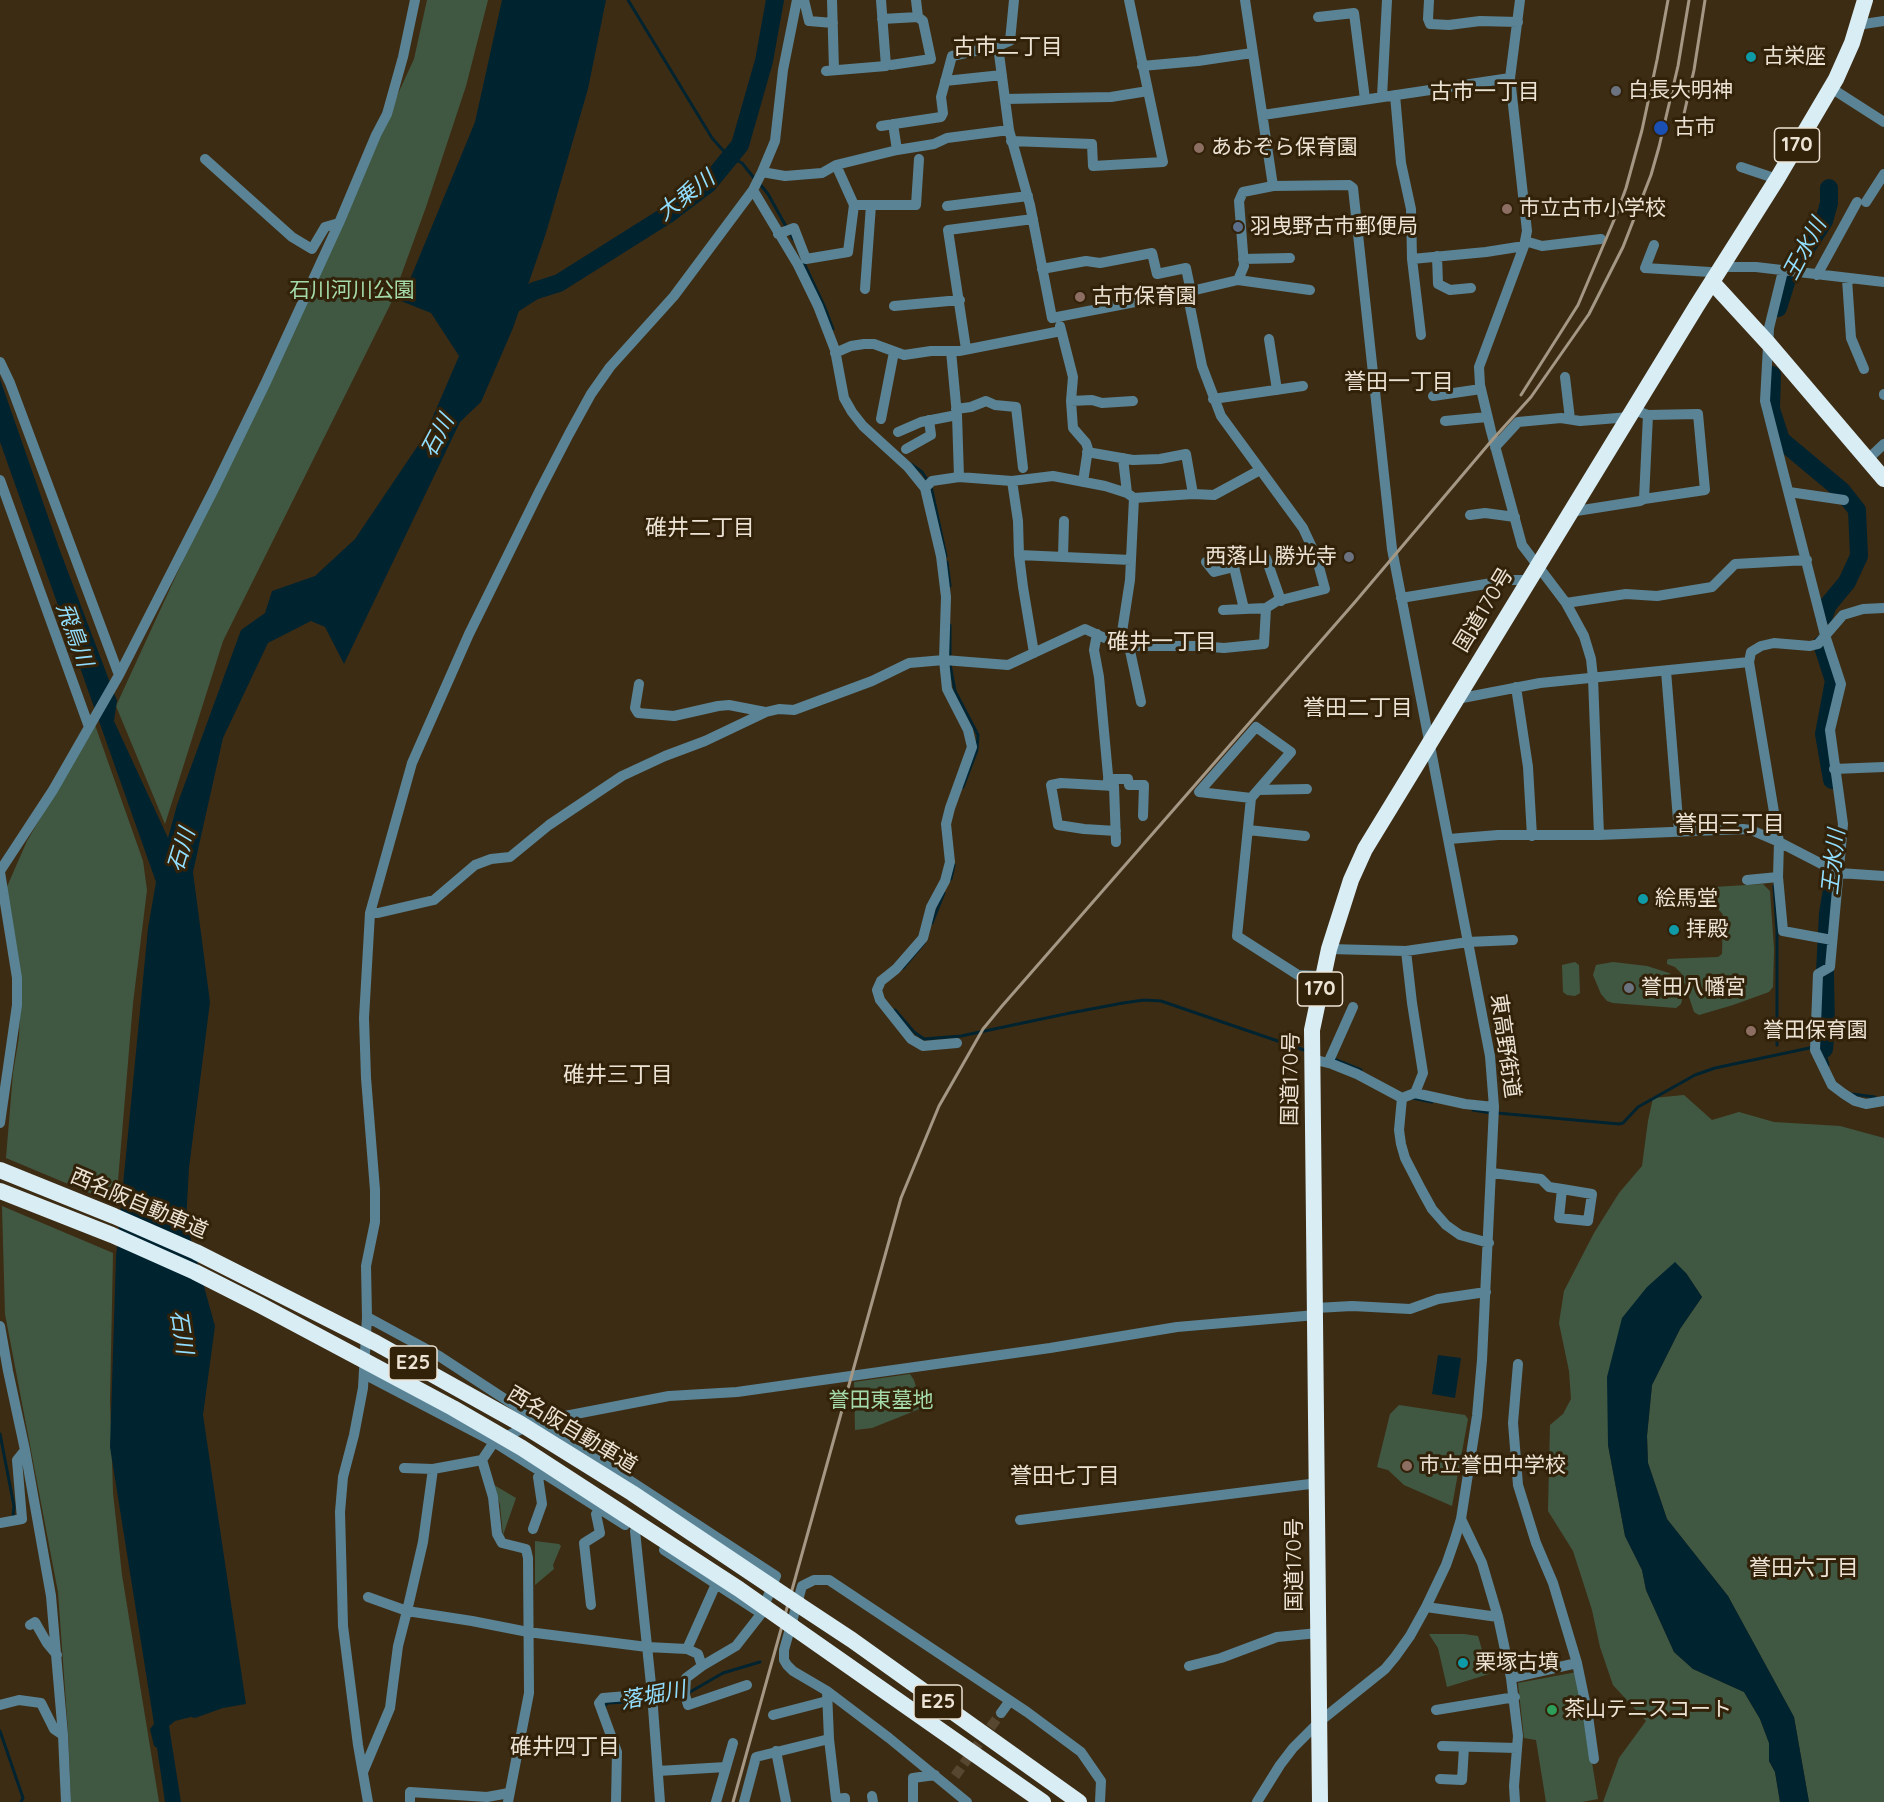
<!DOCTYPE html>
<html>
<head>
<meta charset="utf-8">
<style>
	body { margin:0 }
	canvas { display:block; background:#3d2c14 }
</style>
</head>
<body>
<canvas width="1884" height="1802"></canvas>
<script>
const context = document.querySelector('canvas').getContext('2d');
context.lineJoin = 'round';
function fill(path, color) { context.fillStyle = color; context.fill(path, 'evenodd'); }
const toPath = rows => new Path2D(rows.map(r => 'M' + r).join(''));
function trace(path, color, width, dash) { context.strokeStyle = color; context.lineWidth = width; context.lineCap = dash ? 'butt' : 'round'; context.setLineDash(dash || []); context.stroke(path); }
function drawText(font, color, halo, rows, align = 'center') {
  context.font = font + ' Quicksand,"Noto Sans JP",sans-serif'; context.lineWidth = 6; context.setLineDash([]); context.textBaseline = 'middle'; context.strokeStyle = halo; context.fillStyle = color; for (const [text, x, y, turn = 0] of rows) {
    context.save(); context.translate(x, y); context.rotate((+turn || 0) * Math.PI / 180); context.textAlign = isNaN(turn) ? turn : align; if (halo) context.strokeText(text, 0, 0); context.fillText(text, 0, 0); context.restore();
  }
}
fill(toPath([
	[427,0,488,0,466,86,426,207,391,303,223,641,165,824,116,706,414,59],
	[95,725,143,861,147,890,133,1003,116,1204,6,1158,13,1073,19,1037,21,989,6,889,27,841],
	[1763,884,1770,891,1774,949,1773,987,1769,992,1733,1005,1699,1015,1694,1012,1681,973,1675,967,1667,964,1667,961,1668,959,1718,957,1722,954,1723,915,1721,912,1709,900,1682,901,1679,899,1679,892,1681,889],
	[1575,962,1579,965,1580,993,1575,996,1567,995,1563,992,1562,965],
	[1613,962,1647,966,1669,973,1676,981,1682,1000,1681,1004,1676,1008,1613,1003,1607,1001,1601,994,1593,975,1596,965],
	[1684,1095,1712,1120,1739,1112,1774,1122,1840,1126,1884,1138,1884,1802,1809,1802,1794,1717,1728,1596,1667,1519,1648,1463,1647,1436,1652,1385,1680,1329,1702,1297,1686,1273,1608,1445,1625,1536,1642,1570,1646,1590,1674,1652,1693,1669,1744,1692,1760,1719,1769,1743,1769,1761,1775,1772,1780,1802,1603,1802,1619,1758,1646,1721,1613,1685,1600,1647,1592,1610,1573,1551,1548,1511,1550,1425,1563,1414,1571,1399,1569,1371,1559,1323,1564,1291,1594,1233,1619,1193,1642,1166,1648,1121,1653,1098],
	[2,1206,113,1253,110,1400,113,1493,122,1575,159,1802,71,1802,68,1731,58,1592,5,1314],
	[910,1374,914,1380,922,1408,872,1428,855,1430,854,1382],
	[1399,1405,1465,1415,1468,1419,1452,1506,1404,1485,1388,1470,1377,1467,1390,1414],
	[494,1485,516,1498,503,1535,500,1505],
	[535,1541,559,1544,561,1546,553,1565,554,1569,535,1585],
	[1429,1634,1464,1634,1478,1636,1489,1674,1447,1687,1438,1648],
	[1577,1672,1598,1799,1582,1802,1546,1802,1536,1740,1524,1738,1518,1683]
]), '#405842');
fill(toPath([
	[502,0,606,0,588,89,546,233,513,328,481,402,460,422,344,664,325,627,311,621,268,643,223,738,193,872,210,1002,189,1168,186,1222,215,1326,203,1415,246,1704,223,1708,195,1718,191,1717,175,1721,169,1726,181,1802,165,1802,157,1748,154,1746,150,1729,154,1724,110,1447,116,1257,148,928,156,882,0,442,0,379,59,548,117,701,114,721,168,838,177,805,241,630,265,613,272,591,315,576,355,539,425,435,459,356,431,313,401,301,475,122],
	[1675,1262,1686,1273,1702,1297,1680,1329,1652,1385,1647,1436,1648,1463,1667,1519,1728,1596,1794,1717,1809,1802,1780,1802,1775,1772,1769,1761,1769,1743,1760,1719,1744,1692,1693,1669,1674,1652,1646,1590,1642,1570,1625,1536,1608,1445,1607,1377,1622,1318,1647,1287],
	[1438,1355,1461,1358,1455,1398,1432,1394]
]), '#002330');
trace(toPath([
	[628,0,712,138,729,157,742,163,754,178],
	[759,183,768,194,793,239],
	[803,261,825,308,833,329],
	[911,464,922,472,928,481],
	[931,486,946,556],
	[947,562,950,586],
	[950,658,950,625],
	[950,664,955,691,978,735,977,750,963,787],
	[951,879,954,865],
	[1774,886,1777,931,1777,1045],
	[932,923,944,893],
	[903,968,924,943],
	[895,1010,914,1032,924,1039,961,1036,1070,1013,1123,1003,1144,1000,1161,1001,1304,1050],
	[1334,1059,1361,1070],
	[1852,1094,1875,1097],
	[1412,1098,1432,1102],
	[1473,1110,1491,1113],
	[1497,1113,1619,1124,1623,1123,1638,1107,1695,1075,1715,1068,1814,1047,1824,1049,1828,1065],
	[0,1434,14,1506,13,1517],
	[605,1708,604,1706,608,1703,645,1701,690,1692,723,1673,760,1662],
	[0,1731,23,1798,21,1802]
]), '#002330', 3);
trace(toPath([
	[1778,308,1788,276,1824,221,1829,203,1829,188],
	[504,310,534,291,559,283,667,215,708,184,740,145,764,61,775,0],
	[1772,375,1771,409,1781,440,1842,491,1857,510,1859,556,1847,582,1828,605,1824,616],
	[1822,644,1834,681,1824,734,1832,780],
	[1824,1049,1826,1029,1825,972,1828,913,1835,872]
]), '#002330', 18);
trace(toPath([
	[955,1776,1001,1713]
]), '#574731', 10, [10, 5]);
trace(toPath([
	[804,0,809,21,833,23],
	[832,0,834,70],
	[916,0,918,17],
	[1014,0,1010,41,998,46,1009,130,1030,205,1052,318,1187,292,1238,280,1244,266,1239,201,1243,192,1273,186,1349,185,1353,188,1392,549,1490,1056,1494,1107,1482,1360,1477,1416,1461,1519,1455,1539,1446,1565,1426,1607,1410,1636,1395,1657,1385,1669,1319,1722,1293,1748,1280,1765,1257,1802],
	[1245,0,1273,186],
	[1429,0,1428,19,1430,24,1449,25,1480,21,1518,22],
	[1520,0,1510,78,1527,231,1524,246,1479,367,1480,385,1491,431,1522,545,1566,603,1584,636,1591,659,1593,678,1599,835],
	[1318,17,1354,13,1365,99],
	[882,19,918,17,923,21,931,59,891,65],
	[1857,25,1884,21],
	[1142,66,1198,61,1252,53],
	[826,71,886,66,881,0],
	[945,81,1002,75],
	[1831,88,1884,122],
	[1395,95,1401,163,1411,209,1412,259,1486,252,1524,246],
	[1382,97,1387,0],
	[1005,99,1111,97,1148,91],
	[1263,115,1510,78],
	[893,124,897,150],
	[881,126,941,117,943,113,941,97,952,56,998,46],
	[1011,141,1092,144,1093,166,1163,162,1129,0],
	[205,159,292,237,312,249,325,227,339,223],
	[1741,167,1777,179],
	[762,172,785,176,822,173,836,165,897,150,934,144,947,138,1009,130],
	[753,190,798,265,818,306,835,350,844,398,852,412,863,426,908,467,925,488,941,556,946,597,944,660,947,689,968,730,972,747,950,808,946,824,950,862,945,881,931,907,923,938,896,969,881,981,877,990,880,1000,911,1039,923,1046,957,1043],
	[1866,202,1884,174],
	[854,205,916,205,919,159],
	[947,206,1028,196],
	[778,234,794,228,806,259,848,252,854,205,836,165],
	[1525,241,1542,246,1601,239],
	[1654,245,1645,268,1710,272,1716,276],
	[1437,256,1438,284,1450,290,1471,288],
	[1243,259,1290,258],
	[1412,259,1421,335],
	[1722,267,1756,267,1884,282],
	[1042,269,1086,261,1100,263,1152,253,1157,274,1186,268,1191,292],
	[1783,271,1769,328,1765,401,1825,635,1841,684,1830,730,1843,824,1830,967,1818,974,1815,1050,1832,1085,1844,1094,1855,1101,1866,1104,1884,1101],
	[1817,275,1857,202],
	[1847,279,1851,338,1864,369],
	[1238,280,1310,290],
	[865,289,871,205],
	[1187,292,1202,366,1221,416,1303,528,1316,556,1325,589,1277,601,1266,608,1223,610],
	[894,306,960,300],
	[1060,326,1073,377,1071,401,1073,428,1086,443,1088,449,1083,482],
	[1269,339,1277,390],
	[966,349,948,230,1033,219],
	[951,351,957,415,959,477],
	[835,353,851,346,864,344,874,344,904,355,931,351,959,351,1061,331],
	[0,362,10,383,119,675],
	[1565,377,1570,419],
	[1884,394,1884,395],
	[1433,396,1481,389],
	[1213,399,1303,386],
	[1071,401,1092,400,1102,403,1133,401],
	[956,409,971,407,986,401,995,405,1016,407,1023,468],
	[881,419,894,352],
	[1445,421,1487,417],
	[898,432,921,422,957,415],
	[1495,447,1518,422,1561,418,1580,421,1630,417],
	[906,449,931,435,929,420],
	[1087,452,1133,460,1160,459,1186,454,1193,494],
	[1123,458,1127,493],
	[1867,460,1884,444],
	[0,480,89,727],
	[1012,481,1018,521,1019,555,1023,587,1034,653],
	[925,488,932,481,959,477,1012,481,1053,476,1105,486,1127,493,1134,498],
	[1789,492,1844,500],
	[1644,499,1648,415],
	[1570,512,1640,501,1644,499,1705,490,1698,414,1648,415,1634,410],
	[1470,515,1485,513,1515,517],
	[1019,555,1131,560],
	[1063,557,1064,521],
	[1266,558,1281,601],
	[1206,562,1214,572,1234,567,1244,609],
	[1401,598,1510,580,1528,580],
	[1566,603,1626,594,1657,596,1712,587,1735,564,1807,560],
	[1097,634,1094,650,1099,677,1109,786],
	[1120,645,1134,646,1199,646,1224,648,1264,644,1266,608],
	[1129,646,1141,702],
	[1666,671,1679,832],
	[639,684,635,708,638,713,674,716,718,706,729,705,765,712],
	[1516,687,1528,767,1532,836],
	[1457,699,1540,683,1749,662],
	[1834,769,1884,767],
	[1108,779,1128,779,1129,785,1144,785,1143,816],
	[1258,790,1307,789],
	[1251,798,1199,792,1256,727,1291,752,1251,798,1237,936,1298,975,1322,976],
	[1248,830,1305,836],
	[1116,831,1084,829,1058,825,1051,785,1061,783,1114,786,1116,842],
	[1449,839,1498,835,1599,835,1743,829,1751,830,1779,842,1839,873,1884,876],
	[0,871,53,790,119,675,214,489,266,382,339,223,376,135,387,114,403,57,415,0],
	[0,872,17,978,17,1005,0,1123],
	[1747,880,1778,877],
	[370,913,378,913,434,900,475,865,491,859,510,857,549,825,622,776,665,756,705,741,766,712,779,709,794,710,872,681,909,663,944,660,1008,665,1085,629,1120,645,1130,580,1134,498,1193,494,1214,495,1260,470],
	[1832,940,1783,931,1778,877,1779,842,1749,662,1751,652,1761,646,1774,643,1810,646,1818,644,1843,615,1863,609,1884,608],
	[1329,949,1406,951,1468,942,1513,940],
	[1406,951,1412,1003,1423,1073,1415,1093,1402,1098,1399,1130,1401,1144,1405,1158,1421,1189,1432,1209,1446,1225,1460,1235,1489,1243],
	[1312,1059,1332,1064,1357,1074,1402,1098],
	[1328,1063,1353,1007],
	[1415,1093,1465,1104,1494,1107],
	[1492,1173,1541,1179,1549,1187,1562,1189,1592,1194,1588,1221,1559,1218,1562,1189],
	[1316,1308,1352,1306,1410,1309,1438,1299,1486,1292],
	[367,1317,439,1356,776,1576,761,1614,736,1646,702,1666,686,1678,685,1695,688,1705,747,1685],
	[0,1326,8,1371,25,1450,51,1596,63,1735,66,1802],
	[1518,1364,1513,1423,1518,1485,1536,1543,1553,1583,1577,1663,1588,1716,1594,1759],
	[364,1374,494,1442,625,1525],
	[404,1468,433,1469,482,1460],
	[1461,1519,1482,1563,1498,1617,1511,1678,1518,1736,1514,1786,1515,1802],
	[1020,1520,1318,1483],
	[0,1523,22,1519,17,1460,25,1450],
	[533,1529,542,1504,538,1477,542,1472],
	[635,1531,652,1694,660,1802],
	[664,1550,756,1610],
	[368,1597,407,1611,423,1542,433,1469],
	[591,1605,584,1543,600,1533,596,1514,600,1509],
	[1426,1607,1498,1617],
	[30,1625,35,1622,47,1643,57,1655],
	[687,1649,716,1584],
	[1189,1666,1221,1658,1277,1637,1318,1633],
	[1511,1678,1577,1663],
	[827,1691,829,1739,836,1799,845,1798,845,1802],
	[0,1705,19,1700,41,1703,54,1729,63,1735],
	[1436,1710,1515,1697],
	[1001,1713,1009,1702],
	[773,1715,827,1701],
	[1442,1746,1517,1748],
	[776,1751,786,1802],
	[658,1771,726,1767],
	[363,1772,390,1708,398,1646,407,1611,472,1621,528,1632,647,1647,687,1649,698,1654,702,1666],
	[1440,1779,1462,1780,1464,1747],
	[872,1796,873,1802],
	[368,1802,358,1745,343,1626,340,1512,343,1477,354,1435,363,1388,367,1317,366,1266,375,1222,375,1190,366,1078,364,1018,370,913,412,763,469,634,539,492,569,434,591,394,610,367,674,296,753,190,762,172,775,141,783,70,797,0],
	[410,1802,410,1792,487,1797,509,1793],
	[508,1802,529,1693,528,1558,526,1549,502,1543,497,1534,493,1497,482,1460,494,1442,539,1421,669,1396,737,1392,1050,1348,1177,1327,1316,1315],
	[616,1802,617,1752,599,1703,603,1698,652,1694],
	[716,1802,733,1743],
	[744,1802,756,1757,829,1739],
	[913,1802,913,1778,935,1775],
	[967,1802,889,1738,827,1691,793,1671,787,1665,784,1660,784,1650,802,1586,814,1580,829,1580,1027,1712,1081,1752,1101,1781,1100,1802]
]), '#5a8495', 10);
trace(toPath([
	[1712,282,1768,343,1884,479],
	[799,1605,852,1640,1079,1802],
	[793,1627,1043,1802],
	[1320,1802,1312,1030,1329,949,1351,880,1365,849,1696,307,1777,179,1836,79,1852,43,1865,0]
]), '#d9edf5', 16);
trace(toPath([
	[1679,136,1694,70,1705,0],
	[1521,395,1578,305,1617,213,1626,188,1642,130,1657,60,1668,0],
	[733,1802,901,1198,939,1106,983,1029,1002,1006,1355,602,1493,439,1531,397,1589,314,1623,247,1651,175,1659,147,1678,66,1689,0]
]), '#a49784', 3);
trace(toPath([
	[0,1170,114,1216,196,1252,376,1343,521,1424,632,1493,799,1605],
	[0,1191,112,1235,195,1272,260,1305,453,1408,522,1448,739,1589,793,1627]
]), '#d9edf5', 16);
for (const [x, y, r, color] of [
	[1751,57,6,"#0f9aa8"],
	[1616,91,6,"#6b7280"],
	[1661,128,8,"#1a4fb4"],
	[1199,148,6,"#8d6e63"],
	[1507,209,6,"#8d6e63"],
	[1238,227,6,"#5c6f8a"],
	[1080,297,6,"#8d6e63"],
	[1349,557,6,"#6b7280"],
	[1643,899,6,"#0f9aa8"],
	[1674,930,6,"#0f9aa8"],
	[1629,988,6,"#6b7280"],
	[1751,1031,6,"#8d6e63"],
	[1407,1466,6,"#8d6e63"],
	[1463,1663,6,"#0f9aa8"],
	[1552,1710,6,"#2e9e5b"]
]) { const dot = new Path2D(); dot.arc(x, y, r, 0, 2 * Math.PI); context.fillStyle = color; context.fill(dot); trace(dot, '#32220a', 2); }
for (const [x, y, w] of [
	[1797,145,45],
	[1320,989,45],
	[413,1363,48],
	[938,1702,48]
]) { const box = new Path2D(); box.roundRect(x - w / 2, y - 17, w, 34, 4.5); context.fillStyle = '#32220a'; context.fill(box); trace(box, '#ede3d4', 1.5); }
drawText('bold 20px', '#ede3d4', null, [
	["170",1797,145],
	["170",1320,989],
	["E25",413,1363],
	["E25",938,1702]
]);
drawText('21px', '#ede3d4', '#32220a', [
	["古栄座",1763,57],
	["白長大明神",1628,91],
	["古市",1674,128],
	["あおぞら保育園",1211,148],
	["市立古市小学校",1519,209],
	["羽曳野古市郵便局",1250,227],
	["古市保育園",1092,297],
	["西落山 勝光寺",1337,557,"right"],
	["絵馬堂",1655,899],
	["拝殿",1686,930],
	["誉田八幡宮",1641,988],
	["誉田保育園",1763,1031],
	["市立誉田中学校",1419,1466],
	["栗塚古墳",1475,1663],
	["茶山テニスコート",1564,1710]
], 'left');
drawText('21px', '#a5dba9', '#32220a', [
	["石川河川公園",352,291],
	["誉田東墓地",881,1401]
]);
drawText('21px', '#ede3d4', '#32220a', [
	["国道170号",1484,610,-59],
	["東高野街道",1505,1046,82],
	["国道170号",1291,1079,-89],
	["西名阪自動車道",139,1204,23],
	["西名阪自動車道",572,1430,31],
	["国道170号",1295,1565,-90]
]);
drawText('22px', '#ede3d4', '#32220a', [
	["古市二丁目",1008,47],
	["古市一丁目",1485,92],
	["誉田一丁目",1399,382],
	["碓井二丁目",700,528],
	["碓井一丁目",1162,642],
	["誉田二丁目",1358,708],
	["誉田三丁目",1730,824],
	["碓井三丁目",618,1075],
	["誉田七丁目",1065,1476],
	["誉田六丁目",1804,1568],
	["碓井四丁目",565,1747]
]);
drawText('italic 22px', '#91deff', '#32220a', [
	["大乗川",686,196,-38],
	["王水川",1805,249,-62],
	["石川",438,436,-62],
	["飛鳥川",74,635,70],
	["石川",182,850,-73],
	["王水川",1834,862,-84],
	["石川",181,1332,81],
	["落堀川",653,1696,-11]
]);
</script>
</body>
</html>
